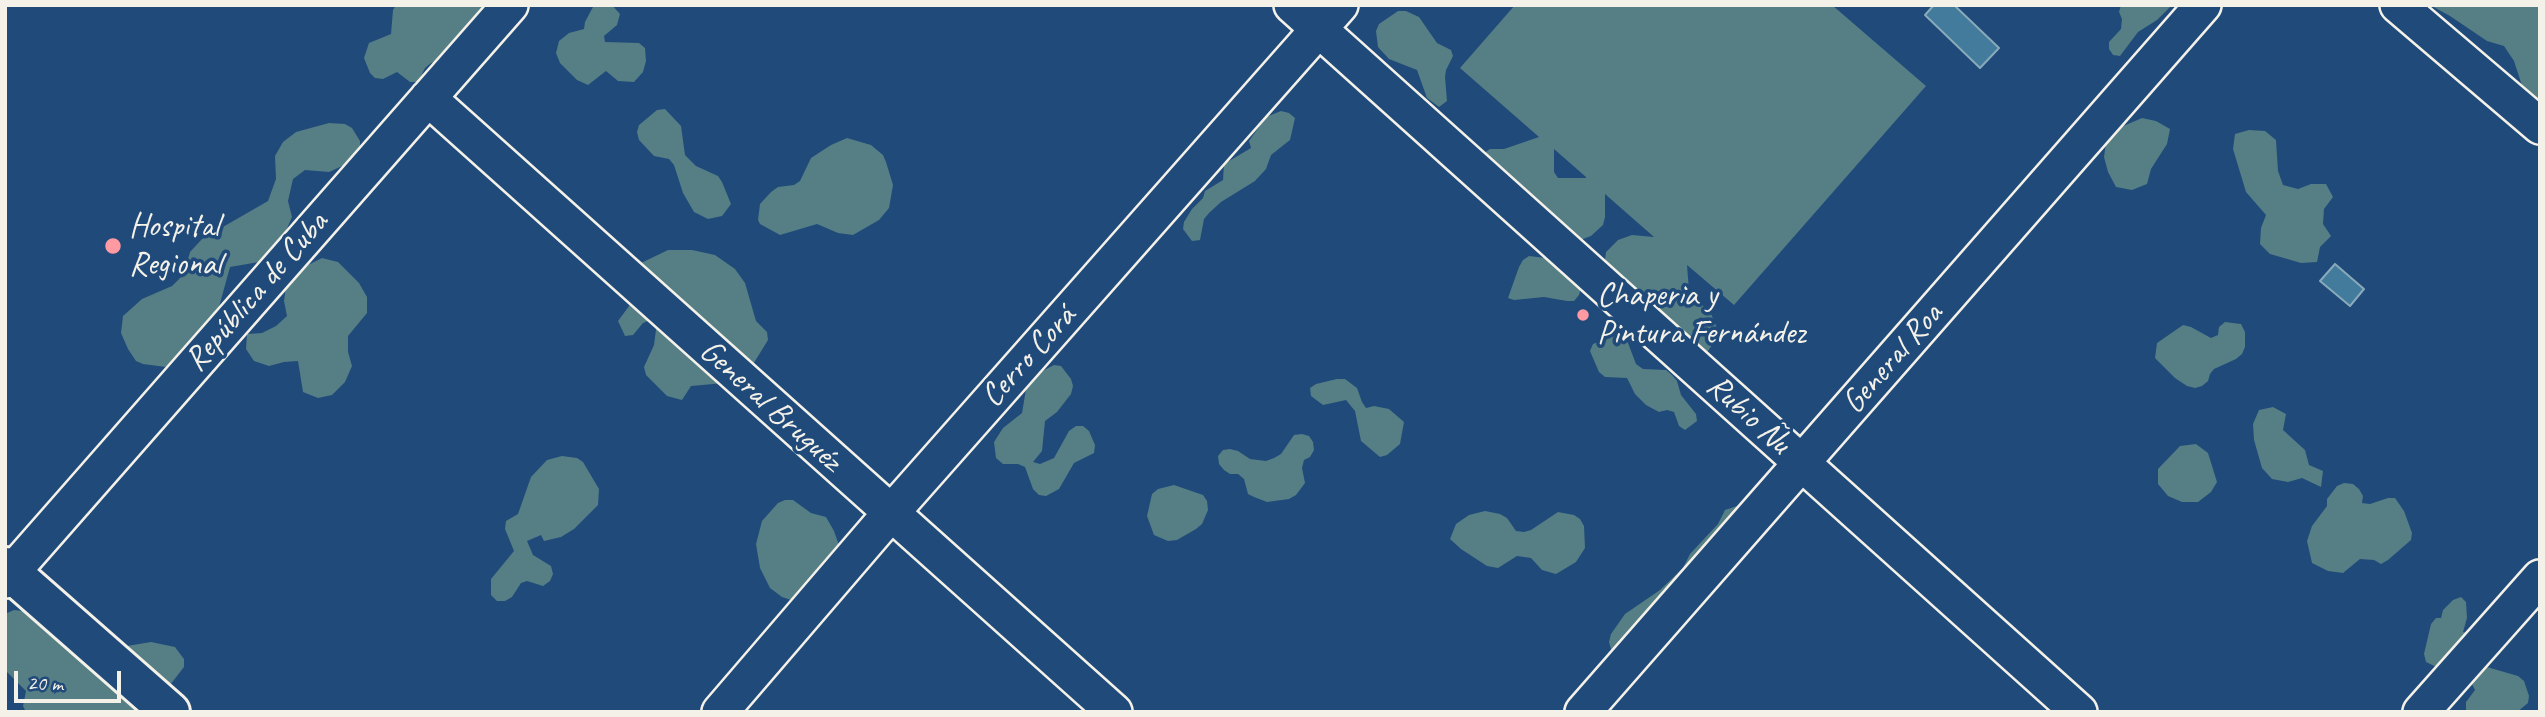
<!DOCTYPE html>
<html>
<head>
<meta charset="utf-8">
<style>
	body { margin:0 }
	#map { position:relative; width:2545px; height:717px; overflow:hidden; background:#1f4a7a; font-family:Caveat,sans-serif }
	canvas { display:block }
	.frame { position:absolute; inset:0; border:7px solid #f4f1e8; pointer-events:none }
	.scale { position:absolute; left:14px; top:671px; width:107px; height:32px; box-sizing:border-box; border:4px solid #f4f1e8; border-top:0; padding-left:9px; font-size:21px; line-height:24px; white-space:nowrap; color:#f4f1e8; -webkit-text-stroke:5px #1f4a7a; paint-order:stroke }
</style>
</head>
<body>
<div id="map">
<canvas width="2545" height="717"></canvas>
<div class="frame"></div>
<div class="scale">20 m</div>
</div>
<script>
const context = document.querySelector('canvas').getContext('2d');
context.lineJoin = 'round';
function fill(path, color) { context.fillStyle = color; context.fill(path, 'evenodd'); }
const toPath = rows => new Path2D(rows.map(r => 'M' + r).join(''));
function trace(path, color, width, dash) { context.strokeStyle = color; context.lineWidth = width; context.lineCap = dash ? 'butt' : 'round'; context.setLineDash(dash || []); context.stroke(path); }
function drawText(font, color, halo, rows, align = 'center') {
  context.font = font + ' Caveat,sans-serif'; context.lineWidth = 7; context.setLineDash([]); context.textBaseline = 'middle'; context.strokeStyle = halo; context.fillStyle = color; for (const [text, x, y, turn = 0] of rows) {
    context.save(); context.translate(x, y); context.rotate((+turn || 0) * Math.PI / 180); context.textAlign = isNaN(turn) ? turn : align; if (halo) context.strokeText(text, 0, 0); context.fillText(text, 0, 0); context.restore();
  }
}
fill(toPath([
	[396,5,492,5,475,18,452,57,431,63,425,68,418,82,410,82,397,72,383,79,375,78,370,73,364,58,369,43,391,34,393,10],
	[594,5,612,5,620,14,617,25,604,36,605,42,639,43,645,48,646,61,643,72,634,82,618,81,606,71,588,85,577,80,560,63,556,53,559,41,569,33,584,29,585,22],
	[1515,5,1832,5,1926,86,1734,305,1687,265,1689,291,1711,314,1717,328,1718,337,1705,355,1603,275,1606,252,1618,240,1632,235,1654,237,1605,194,1605,217,1603,225,1591,236,1575,242,1483,154,1490,149,1504,149,1539,137,1460,68],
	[1554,149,1586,177,1586,178,1558,178,1554,172],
	[2121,5,2172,5,2157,20,2138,32,2120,56,2113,55,2109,49,2109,42,2121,29,2122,19,2119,12],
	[2430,5,2540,5,2540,105,2524,92,2514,61,2504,46,2487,41,2450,16],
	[1398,11,1406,11,1419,17,1437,43,1451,50,1453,56,1446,70,1445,77,1447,101,1439,107,1427,98,1417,70,1389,59,1378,47,1376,31,1379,24],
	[665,109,681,126,685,155,696,166,718,176,722,182,731,204,722,216,708,219,694,212,683,193,674,165,669,159,654,156,639,140,637,132,639,125,657,110],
	[1281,111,1289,113,1295,118,1290,140,1271,155,1266,169,1255,181,1221,202,1209,213,1204,219,1200,240,1192,241,1183,229,1184,222,1192,209,1203,198,1205,191,1223,180,1224,164,1251,148,1249,141,1266,117],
	[2142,118,2156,121,2170,129,2167,144,2151,169,2147,184,2132,190,2116,187,2108,172,2104,157,2106,143,2114,130],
	[329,123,345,124,352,128,360,141,360,149,351,162,329,172,305,170,293,179,288,201,292,217,285,233,271,252,259,262,230,267,216,318,173,365,166,367,143,364,136,361,128,349,121,333,123,316,142,299,172,286,184,274,190,252,202,239,268,201,276,179,275,156,283,142,296,132],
	[2249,130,2265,131,2276,140,2278,171,2283,185,2298,189,2311,184,2326,184,2333,197,2324,209,2323,224,2331,236,2320,247,2317,262,2301,263,2270,254,2260,244,2261,228,2266,215,2246,192,2233,149,2235,134],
	[847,138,871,145,883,155,886,162,893,185,889,208,879,220,853,235,838,233,817,224,780,235,760,224,758,220,760,204,771,192,778,187,794,185,800,181,811,158,831,145],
	[668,250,692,250,715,255,735,269,745,283,756,321,767,332,768,340,752,366,736,382,691,386,682,400,667,396,646,375,644,367,654,345,657,322,650,320,643,323,633,335,625,336,618,321,632,302,639,264],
	[1529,256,1554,259,1581,288,1579,295,1574,301,1567,301,1544,297,1514,300,1508,298,1519,267,1523,260],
	[322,258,338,262,359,283,367,297,367,313,348,336,348,352,352,366,345,382,332,395,318,398,303,392,298,361,284,362,269,366,254,361,246,349,247,334,262,333,276,326,287,316,284,301,286,286,308,265],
	[2225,322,2241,324,2245,332,2245,347,2242,354,2236,359,2214,369,2210,374,2208,381,2202,386,2195,388,2187,386,2175,378,2155,358,2157,343,2183,325,2191,327,2211,338,2218,335,2219,327],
	[1615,335,1623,338,1628,343,1636,364,1643,369,1666,370,1672,375,1677,381,1681,395,1696,414,1697,421,1685,430,1679,426,1674,412,1667,410,1659,412,1646,405,1635,394,1627,378,1605,377,1599,372,1590,351,1593,344],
	[1054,365,1061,366,1071,379,1073,386,1071,394,1057,412,1045,421,1042,451,1033,462,1040,464,1054,458,1069,431,1076,426,1083,426,1089,431,1095,445,1094,453,1074,463,1059,489,1046,496,1039,495,1033,489,1025,467,1018,464,1003,464,996,458,994,442,1003,428,1022,413,1027,383,1031,377],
	[1337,379,1345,379,1357,388,1362,402,1366,408,1374,406,1389,409,1404,422,1400,444,1387,455,1380,457,1361,441,1355,411,1346,400,1323,405,1311,396,1310,388,1316,384],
	[2273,407,2286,414,2283,430,2305,450,2309,465,2323,471,2321,487,2302,478,2288,482,2272,479,2262,468,2254,440,2253,424,2259,410],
	[1302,434,1309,436,1313,442,1314,450,1310,457,1304,460,1302,468,1305,483,1296,495,1289,499,1267,502,1254,497,1248,494,1244,479,1238,474,1230,474,1224,470,1219,464,1218,456,1223,450,1230,449,1238,451,1250,459,1266,461,1274,458,1281,454,1294,435],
	[2196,444,2208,453,2217,482,2211,492,2198,502,2182,502,2168,496,2158,484,2158,469,2180,446],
	[562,456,577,458,583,462,599,489,598,505,574,529,561,537,544,541,541,535,527,541,533,555,551,566,553,574,550,581,543,586,527,581,521,583,512,597,505,601,497,601,491,595,491,579,514,551,505,529,506,521,518,514,531,477,547,460],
	[2344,483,2353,484,2359,489,2363,496,2362,503,2370,504,2388,498,2395,498,2404,511,2412,533,2411,540,2388,560,2381,564,2374,560,2360,559,2343,573,2328,571,2312,563,2307,541,2312,526,2327,506,2327,499,2337,486],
	[1174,485,1203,495,1207,501,1208,510,1202,524,1196,529,1177,540,1168,541,1154,535,1147,516,1152,494,1158,489],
	[785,500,793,500,811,513,826,517,834,531,842,554,797,602,782,597,770,588,760,568,756,544,762,521,778,503],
	[1740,505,1746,510,1613,656,1609,642,1611,634,1625,614,1660,590,1683,568,1690,554,1718,524,1725,510],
	[1485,511,1500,514,1507,518,1516,531,1524,532,1531,530,1558,512,1574,515,1580,519,1584,526,1585,548,1576,562,1556,574,1542,570,1531,558,1517,556,1498,568,1487,566,1461,549,1450,539,1456,524,1469,515],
	[2461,597,2466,602,2467,618,2463,632,2478,635,2480,665,2518,676,2524,681,2529,696,2528,703,2517,712,2466,712,2466,702,2475,690,2472,684,2461,674,2447,672,2426,662,2424,654,2431,624,2436,618,2441,618,2443,610,2453,600],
	[14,610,39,613,70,650,86,651,107,659,127,646,151,642,175,647,184,659,184,667,170,685,143,700,139,707,141,712,26,712,23,706,26,691,5,670,5,614]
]), '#567e85');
const water = toPath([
	[1934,5,1954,5,1999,48,1980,68,1925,15,1934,5],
	[2335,264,2364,289,2350,306,2320,281,2335,264]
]);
fill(water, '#427b9b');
trace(water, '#89aaba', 2);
const minor = toPath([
	[1292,5,2079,712],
	[2398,5,2540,126],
	[428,98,1114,712],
	[5,580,510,5],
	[720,712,890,514,1340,5],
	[1583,712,2203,5],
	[2421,712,2540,578]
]);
const tertiary = toPath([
	[5,567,170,712]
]);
trace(minor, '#f4f1e8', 40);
trace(tertiary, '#f4f1e8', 44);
trace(minor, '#1f4a7a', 35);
trace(tertiary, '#1f4a7a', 38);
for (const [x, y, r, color] of [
	[113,246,9,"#ff9aa2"],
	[1583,315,7,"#ff9aa2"]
]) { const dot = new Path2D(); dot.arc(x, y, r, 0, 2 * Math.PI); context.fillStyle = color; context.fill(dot); trace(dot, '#1f4a7a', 2.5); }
drawText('33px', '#f4f1e8', '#1f4a7a', [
	["Hospital",129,227],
	["Regional",129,265],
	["Chaperia y",1597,296],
	["Pintura Fernández",1597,334]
], 'left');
drawText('33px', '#f4f1e8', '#1f4a7a', [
	["República de Cuba",257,292,-49],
	["Cerro Corá",1029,357,-48],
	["General Roa",1893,359,-49],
	["General Bruguéz",770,406,42],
	["Rubio Ñu",1748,415,42]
]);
</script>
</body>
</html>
